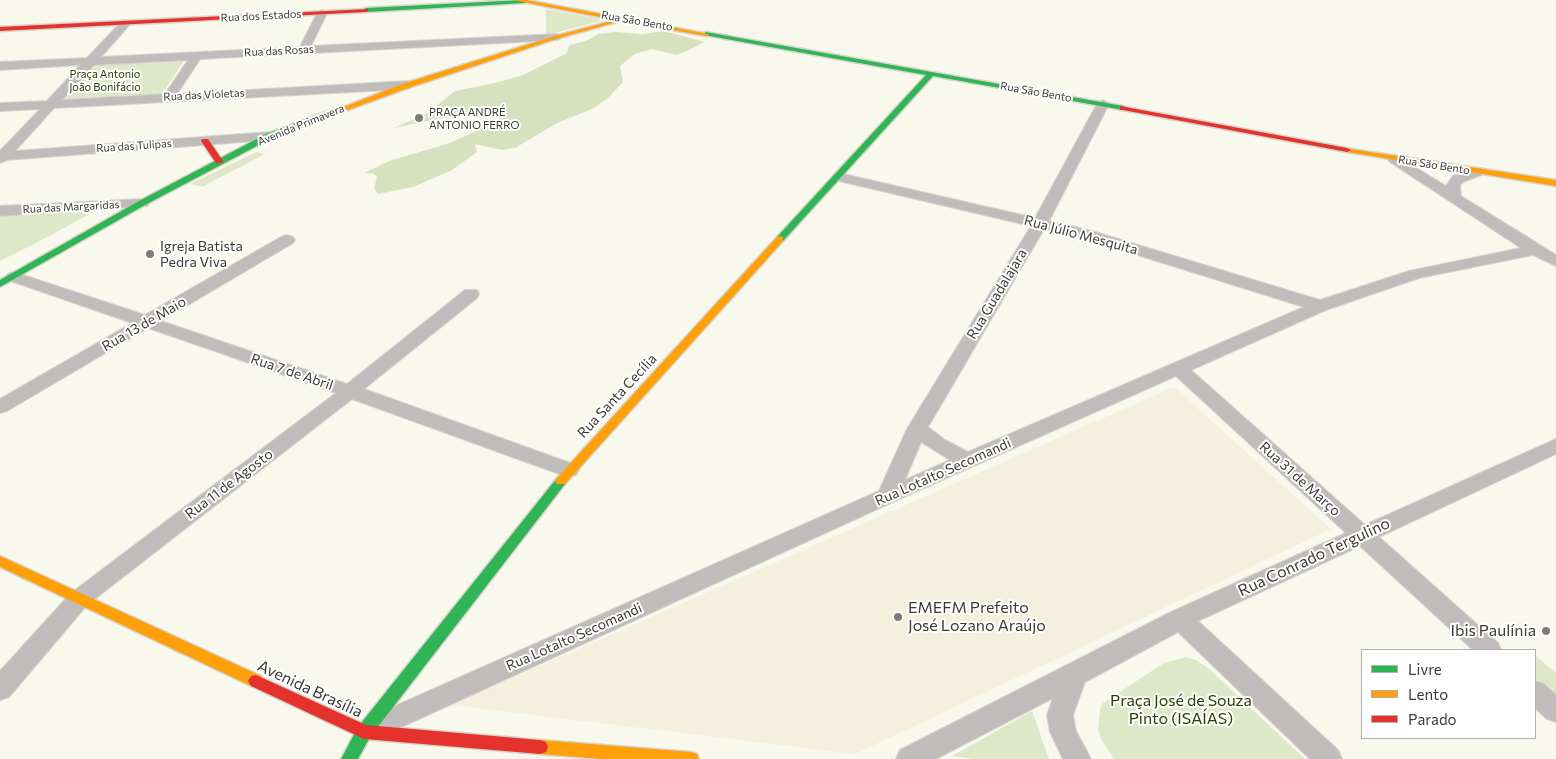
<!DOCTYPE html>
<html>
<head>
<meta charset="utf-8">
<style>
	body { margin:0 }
	#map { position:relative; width:1556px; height:759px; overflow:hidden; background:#f9f8ed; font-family:Commissioner,sans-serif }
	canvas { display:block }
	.legend { position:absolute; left:1361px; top:649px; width:175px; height:90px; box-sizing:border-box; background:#fff; border:1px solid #b1b0ad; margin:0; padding:6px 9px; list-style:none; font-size:15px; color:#3c3a33 }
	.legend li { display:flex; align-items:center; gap:10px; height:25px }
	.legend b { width:25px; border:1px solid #b1b0ad }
</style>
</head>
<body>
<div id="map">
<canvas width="1556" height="759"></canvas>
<ul class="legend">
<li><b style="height:6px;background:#30b455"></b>Livre</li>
<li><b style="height:6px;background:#ff9f0a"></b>Lento</li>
<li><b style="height:6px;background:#e5322d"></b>Parado</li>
</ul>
</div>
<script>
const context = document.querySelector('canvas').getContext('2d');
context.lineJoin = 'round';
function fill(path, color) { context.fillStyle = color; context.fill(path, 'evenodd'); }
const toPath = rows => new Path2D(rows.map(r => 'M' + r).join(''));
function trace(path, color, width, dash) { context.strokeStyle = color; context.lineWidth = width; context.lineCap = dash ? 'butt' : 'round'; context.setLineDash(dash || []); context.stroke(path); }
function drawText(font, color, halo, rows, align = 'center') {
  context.font = font + ' Commissioner,sans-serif'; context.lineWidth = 4; context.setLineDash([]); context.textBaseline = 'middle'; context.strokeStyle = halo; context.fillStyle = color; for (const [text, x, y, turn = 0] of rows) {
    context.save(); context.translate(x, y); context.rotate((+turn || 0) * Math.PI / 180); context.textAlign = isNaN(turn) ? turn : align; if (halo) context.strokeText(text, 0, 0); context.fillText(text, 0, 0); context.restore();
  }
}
fill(toPath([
	[1174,387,1331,529,855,754,451,705]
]), '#f4f0dd');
fill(toPath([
	[546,9,601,19,601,21,546,35],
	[185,59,162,94,64,99,97,64],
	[256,152,265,154,202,187,190,184],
	[99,209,36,243,0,261,0,216],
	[1535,655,1556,673,1556,708,1535,689],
	[1186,657,1196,660,1207,667,1305,759,1114,759,1101,739,1098,729,1100,710,1103,703,1164,663],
	[1032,711,1049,759,975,759,952,756]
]), '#dfe7c9');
fill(toPath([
	[665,31,704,42,687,51,676,55,652,49,635,54,620,66,623,82,607,99,592,109,557,123,515,148,502,150,475,144,477,152,452,170,413,187,378,194,374,189,377,177,374,174,364,173,389,161,447,144,498,122,500,111,479,110,394,128,426,114,455,91,495,83,523,75,567,53,569,45,586,41,598,34,615,32,643,34]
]), '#d7e0bf');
const street = toPath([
	[322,10,327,13,311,46,557,34,563,37,557,40,200,59,177,94,408,81,414,85,408,89,54,108,15,151,269,132,276,136,269,140,7,160,0,163,0,151,40,109,0,111,0,103,47,101,80,65,0,70,0,62,87,58,122,21,126,20,131,23,101,57,300,47,317,13,322,10],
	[188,60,165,94,62,100,94,65,188,60],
	[1103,100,1109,104,1049,221,1092,231,1320,300,1409,271,1521,248,1390,162,1388,159,1395,155,1446,186,1453,176,1476,168,1481,169,1483,172,1481,175,1463,182,1460,185,1461,196,1556,255,1556,266,1533,255,1419,278,1326,310,1191,370,1365,525,1556,439,1556,454,1379,537,1498,643,1501,650,1473,650,1360,546,1198,621,1338,750,1342,759,1310,759,1178,632,1085,682,1073,715,1076,731,1091,759,1063,759,1050,732,1047,715,1053,698,936,759,896,759,900,750,1171,612,1346,533,1176,376,895,501,384,735,375,738,366,735,362,727,366,719,879,491,907,429,1031,226,839,181,834,180,832,177,834,174,839,173,1035,218,1097,104,1103,100],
	[1044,229,1083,238,1304,307,968,452,945,440,928,427,1044,229],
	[921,442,950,460,905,480,921,442],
	[142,199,147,200,149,203,147,206,0,216,0,206,142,199],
	[287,235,293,237,295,240,293,243,161,321,347,384,465,290,477,290,479,294,477,298,364,389,576,465,579,470,576,475,569,477,562,475,352,399,87,605,9,697,0,700,0,671,71,593,336,393,148,328,7,411,0,413,0,399,132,323,8,280,6,277,8,274,14,272,20,274,145,315,281,237,287,235],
	[1535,681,1544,684,1556,695,1556,722,1547,719,1535,708,1535,681]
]);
const fast = toPath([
	[523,0,526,2,525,3,366,12,363,10,366,8,523,0],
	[706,32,1123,106,1127,108,1123,110,933,76,783,241,780,242,777,241,777,237,926,75,704,35,703,34,706,32],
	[342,106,349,108,272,138,145,205,0,287,0,280,139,201,266,134,342,106],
	[561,477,565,478,567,481,565,484,370,737,358,759,341,759,358,727,557,478,561,477]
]);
const slow = toPath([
	[513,0,526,0,709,34,706,36,621,21,559,38,411,87,348,110,341,108,405,83,555,36,615,20,513,0],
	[1344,148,1556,180,1556,186,1347,152,1343,150,1344,148],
	[780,236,783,237,783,241,565,484,557,484,555,481,557,478,777,237,780,236],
	[0,556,261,676,264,681,261,686,256,687,251,686,0,567,0,556],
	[540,740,691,752,697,754,699,759,601,759,540,754,534,752,532,747,534,742,540,740]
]);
const jam = toPath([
	[368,9,368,11,366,12,0,31,0,27,368,9],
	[1120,106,1347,148,1351,150,1347,152,1123,110,1120,110,1120,106],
	[202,139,208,139,223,161,222,163,216,163,201,141,202,139],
	[256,675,366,725,540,740,546,742,548,747,546,752,540,754,364,739,251,686,248,681,251,676,256,675]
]);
trace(street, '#d6d5cc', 2);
trace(fast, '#d6d5cc', 3);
trace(slow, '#d6d5cc', 3);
trace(jam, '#d6d5cc', 3);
fill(street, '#c0bcbb');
fill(fast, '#30b455');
fill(slow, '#ff9f0a');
fill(jam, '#e5322d');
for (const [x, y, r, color] of [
	[419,118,5,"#7e7c74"],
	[150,254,5,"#7e7c74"],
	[898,617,5,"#7e7c74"],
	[1546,631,5,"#7e7c74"]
]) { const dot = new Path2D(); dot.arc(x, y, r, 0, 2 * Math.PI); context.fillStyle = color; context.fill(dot); trace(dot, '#fff', 2); }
drawText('11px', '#3c3a33', '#fff', [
	["Rua dos Estados",261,16,-3],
	["Rua São Bento",637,21,10],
	["Rua das Rosas",279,51,-3],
	["Rua São Bento",1036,92,10],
	["Rua das Violetas",204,95,-3],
	["Avenida Primavera",301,125,-22],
	["Rua das Tulipas",134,146,-4],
	["Rua São Bento",1434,165,9],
	["Rua das Margaridas",71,207,-3]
]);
drawText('11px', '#2d3b00', '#fff', [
	["Praça Antonio",105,74],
	["João Bonifácio",105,87]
]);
drawText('11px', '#3c3a33', '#fff', [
	["PRAÇA ANDRÉ",429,112],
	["ANTONIO FERRO",429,125]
], 'left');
drawText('14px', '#3c3a33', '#fff', [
	["Rua Júlio Mesquita",1081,235,15],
	["Rua Guadalajara",997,294,-59],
	["Rua 13 de Maio",144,324,-30],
	["Rua 7 de Abril",292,372,19],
	["Rua Santa Cecília",617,396,-47],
	["Rua Lotalto Secomandi",943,472,-24],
	["Rua 31 de Março",1300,479,42],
	["Rua 11 de Agosto",229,484,-37],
	["Rua Lotalto Secomandi",574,637,-24]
]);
drawText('14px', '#3c3a33', '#fff', [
	["Igreja Batista",160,246],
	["Pedra Viva",160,262]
], 'left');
drawText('16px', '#3c3a33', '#fff', [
	["Rua Conrado Tergulino",1314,557,-25],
	["Avenida Brasília",310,689,25]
]);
drawText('16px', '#3c3a33', '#fff', [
	["EMEFM Prefeito",908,608],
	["José Lozano Araújo",908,626],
	["Ibis Paulínia",1536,631,"right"]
], 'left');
drawText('16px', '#2d3b00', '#fff', [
	["Praça José de Souza",1181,701],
	["Pinto (ISAÍAS)",1181,719]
]);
</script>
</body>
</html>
